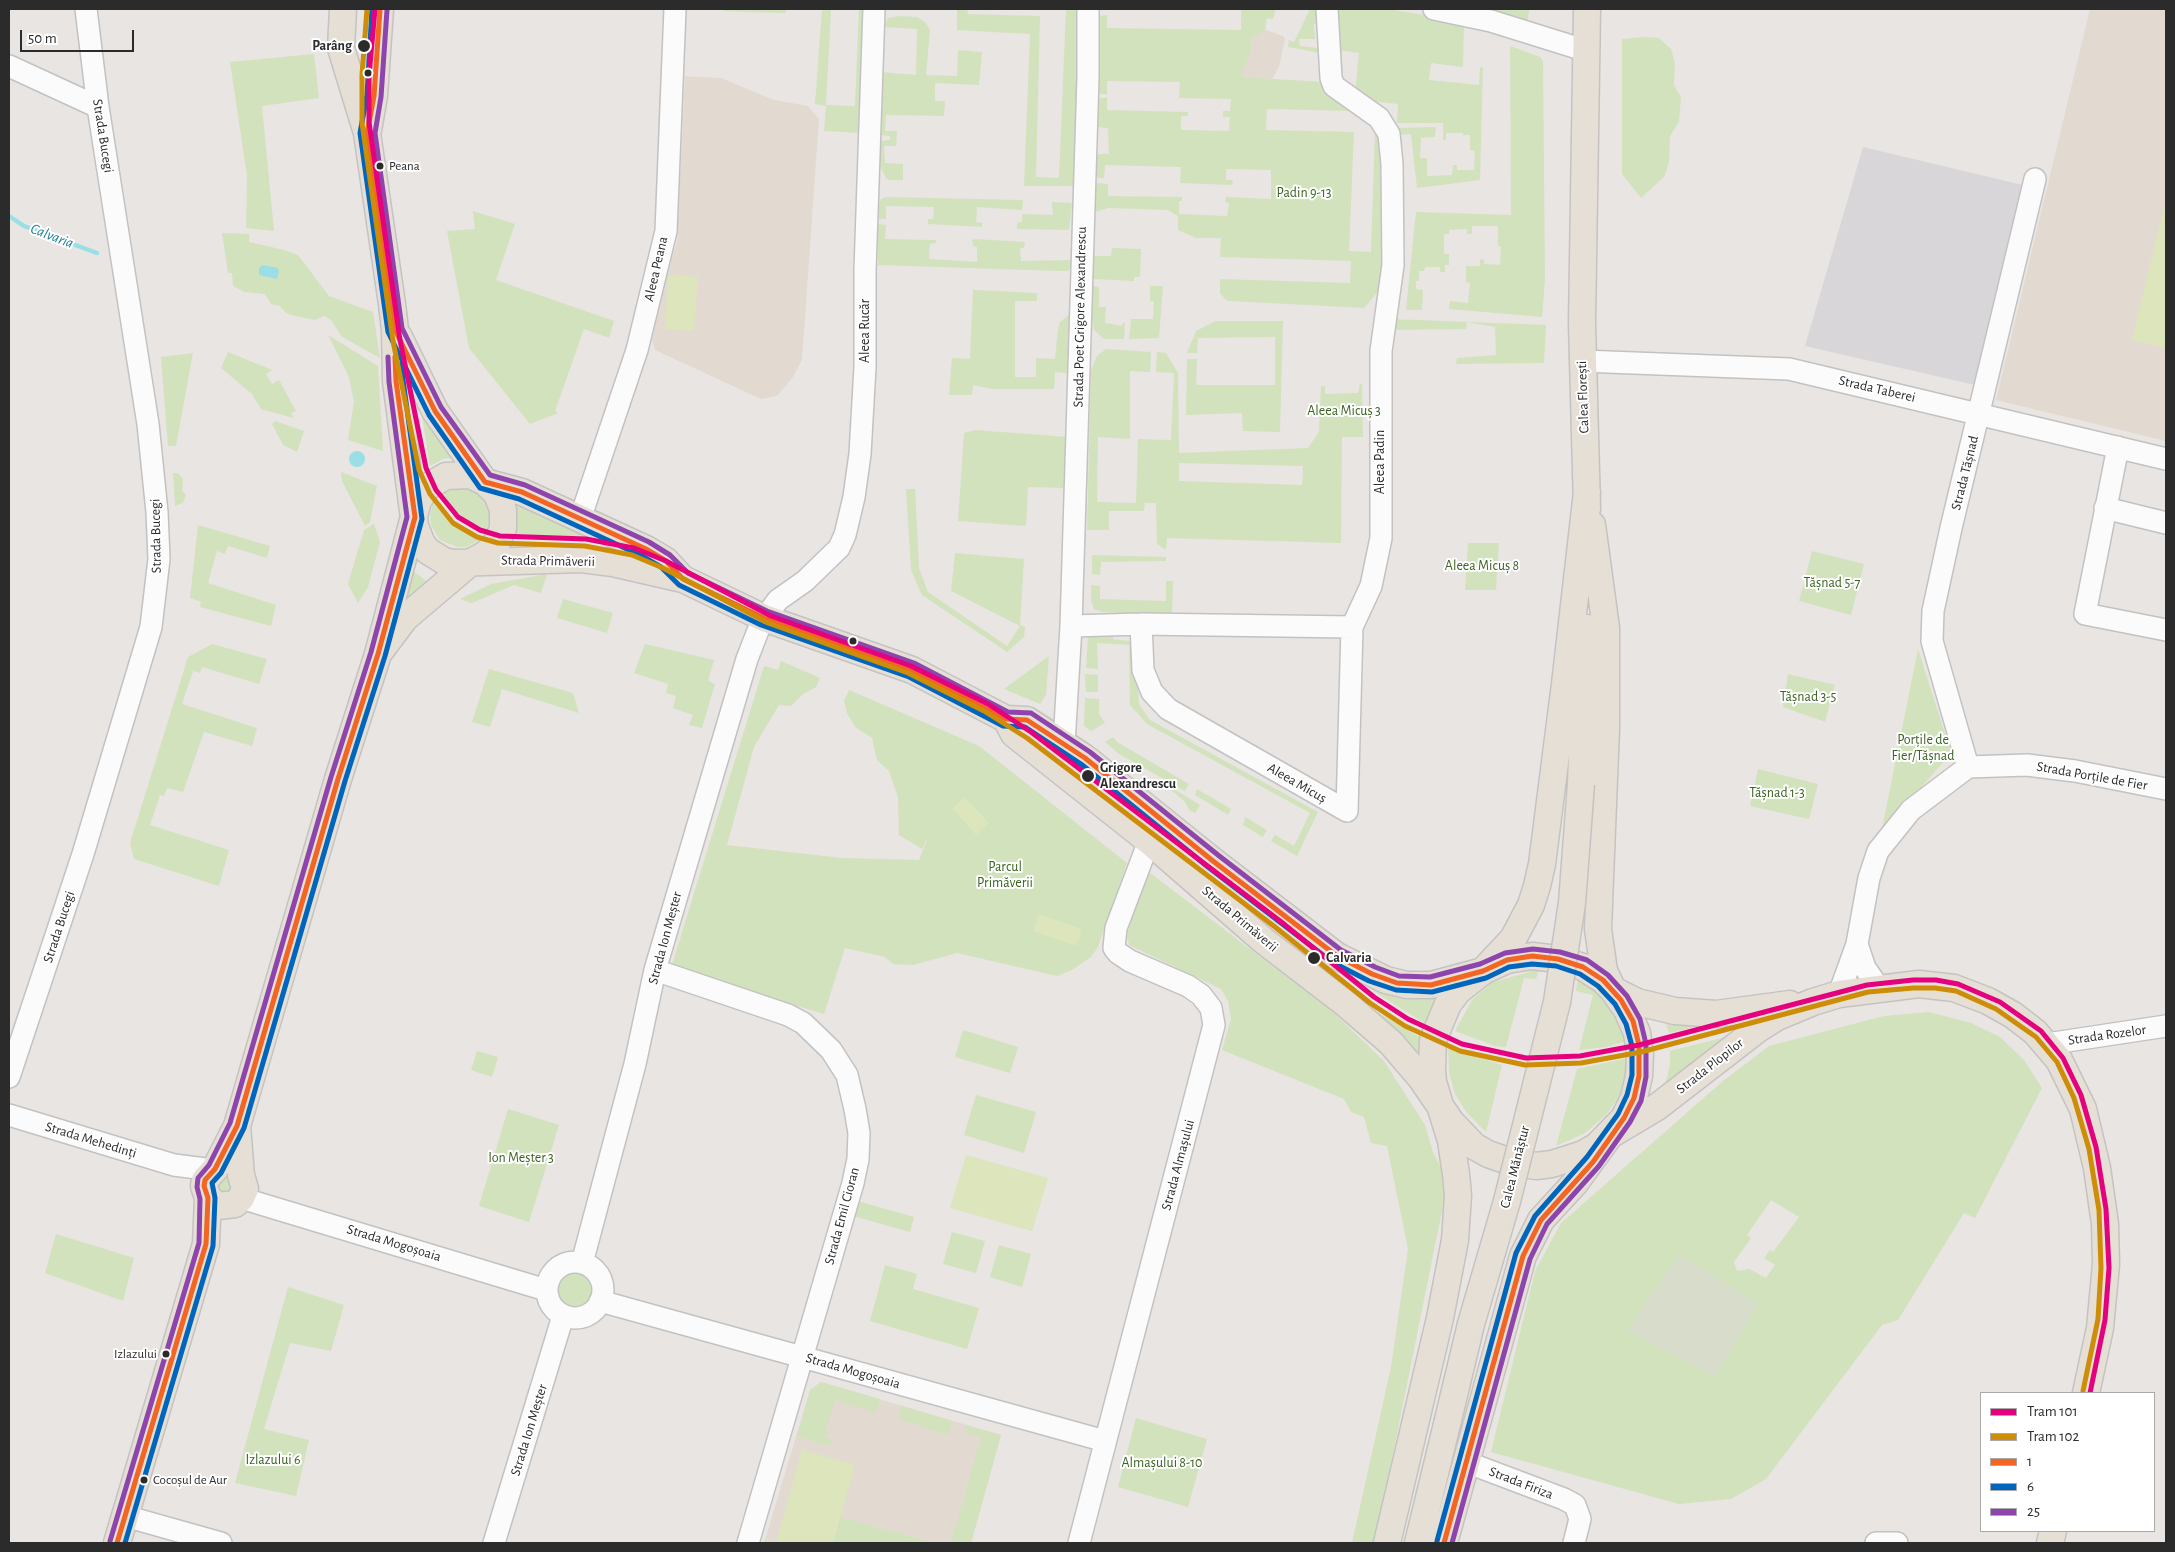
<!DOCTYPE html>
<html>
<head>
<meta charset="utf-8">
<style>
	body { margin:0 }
	#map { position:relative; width:2175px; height:1552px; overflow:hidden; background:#e8e5e2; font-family:"Alegreya Sans",sans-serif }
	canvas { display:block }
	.frame { position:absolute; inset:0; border:10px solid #2b2b2b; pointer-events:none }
	.legend { position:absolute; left:1980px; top:1392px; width:175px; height:140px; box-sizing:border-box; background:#fff; border:1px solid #aaa; margin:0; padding:6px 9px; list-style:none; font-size:15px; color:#2b2b2b }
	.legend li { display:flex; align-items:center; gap:10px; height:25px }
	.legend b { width:25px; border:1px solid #aaa }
	.scale { position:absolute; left:20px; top:30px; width:114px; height:22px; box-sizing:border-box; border:2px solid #2b2b2b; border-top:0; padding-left:6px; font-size:15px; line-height:18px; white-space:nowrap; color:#2b2b2b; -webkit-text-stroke:4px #fff; paint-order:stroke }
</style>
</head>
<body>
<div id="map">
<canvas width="2175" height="1552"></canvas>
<div class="frame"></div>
<ul class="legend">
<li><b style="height:6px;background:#e5007d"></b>Tram 101</li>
<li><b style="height:6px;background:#ce8d09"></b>Tram 102</li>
<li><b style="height:6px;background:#f26522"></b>1</li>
<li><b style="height:6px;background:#0065bd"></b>6</li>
<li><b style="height:6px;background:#8e44ad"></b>25</li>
</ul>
<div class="scale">50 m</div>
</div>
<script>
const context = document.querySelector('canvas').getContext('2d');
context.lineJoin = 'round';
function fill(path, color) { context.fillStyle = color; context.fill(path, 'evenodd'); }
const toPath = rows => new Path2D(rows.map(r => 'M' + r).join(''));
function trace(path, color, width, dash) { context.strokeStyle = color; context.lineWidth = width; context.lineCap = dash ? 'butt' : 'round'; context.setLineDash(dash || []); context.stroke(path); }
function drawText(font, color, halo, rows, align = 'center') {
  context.font = font + ' "Alegreya Sans",sans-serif'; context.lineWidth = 4; context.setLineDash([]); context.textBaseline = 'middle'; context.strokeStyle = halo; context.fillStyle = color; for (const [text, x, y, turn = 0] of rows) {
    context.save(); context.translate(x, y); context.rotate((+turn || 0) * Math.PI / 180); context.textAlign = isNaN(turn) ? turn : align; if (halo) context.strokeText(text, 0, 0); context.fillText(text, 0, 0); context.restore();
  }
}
fill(toPath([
	[1863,147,2027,186,1975,385,1805,346]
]), '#d8d6d9');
fill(toPath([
	[2090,9,2166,9,2166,441,1996,400],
	[1263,29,1283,36,1285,39,1279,67,1272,79,1197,75],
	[685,76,721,78,774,100,808,106,819,119,802,360,793,377,777,396,761,399,655,350,650,332,652,312,677,242],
	[821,1382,1001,1435,971,1543,764,1543,810,1390]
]), '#e2dad1');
fill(toPath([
	[724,9,786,9,786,13,724,11],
	[822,9,831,9,826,105,855,106,859,9,870,9,860,133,824,131,826,106,815,104],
	[957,9,967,9,968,14,1040,16,1036,177,1059,178,1066,9,1081,9,1074,186,1024,186,1030,34,957,30],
	[1241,9,1276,9,1273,19,1267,18,1265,30,1250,40,1251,48,1241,77,1325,82,1355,111,1267,109,1266,130,1354,132,1349,251,1371,252,1375,128,1381,138,1386,265,1381,288,1364,308,1230,301,1226,300,1220,293,1220,279,1350,283,1351,261,1220,257,1221,238,1196,238,1178,230,1178,216,1168,210,1108,208,1095,212,1096,183,1108,184,1108,196,1182,197,1182,201,1179,201,1179,214,1227,216,1229,203,1225,202,1226,197,1271,199,1271,170,1226,169,1226,180,1233,180,1232,185,1180,183,1181,167,1105,165,1104,178,1099,178,1095,175,1095,158,1098,154,1109,154,1108,128,1096,127,1096,98,1107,98,1107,110,1188,112,1188,116,1181,116,1181,130,1229,131,1230,117,1223,117,1223,111,1230,111,1231,99,1179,98,1180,82,1107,81,1107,94,1096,94,1097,16,1107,15,1107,28,1241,30],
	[1310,9,1315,9,1322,14,1324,26,1314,24,1315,39,1299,39,1300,46,1327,49,1321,53,1288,47,1289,40,1294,42],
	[1338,9,1387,9,1450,19,1464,24,1463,67,1431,63,1429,80,1479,85,1480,67,1483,68,1480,180,1417,188,1411,134,1398,135,1398,128,1436,127,1435,137,1421,138,1420,158,1427,158,1427,176,1452,175,1453,165,1457,165,1457,170,1474,170,1475,151,1470,150,1470,135,1463,135,1463,133,1446,133,1446,140,1443,140,1443,123,1397,123,1398,104,1369,101,1355,94,1359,53,1338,50],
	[1482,9,1529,9,1528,20,1488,11],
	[900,16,917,17,926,23,930,30,926,75,957,76,958,50,982,52,979,85,935,83,935,101,945,101,944,116,886,115,885,131,897,131,896,146,884,146,885,163,903,164,903,180,890,180,886,178,879,164,879,141,890,140,890,136,880,135,881,72,916,75,917,29,883,27,888,18],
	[1644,37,1659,38,1671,49,1675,63,1674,85,1681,97,1679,122,1670,136,1669,162,1664,177,1641,198,1622,174,1622,39],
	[1510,46,1540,57,1543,61,1545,279,1542,317,1449,309,1450,301,1468,303,1470,283,1466,282,1466,266,1480,266,1480,259,1484,260,1484,264,1500,265,1501,247,1498,246,1498,226,1472,226,1472,234,1467,234,1467,229,1449,230,1449,234,1444,234,1444,254,1449,254,1449,265,1445,265,1445,272,1440,272,1440,267,1425,267,1424,271,1419,271,1419,281,1416,281,1416,289,1423,290,1422,310,1406,310,1416,212,1511,215],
	[314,54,319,98,262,106,274,231,246,228,247,176,230,62],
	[886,197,1023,200,1022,210,977,207,976,222,982,223,982,227,928,224,928,219,933,219,934,207,886,206,886,219,877,219,878,204,881,199],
	[1052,202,1072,203,1069,230,1017,229,1017,223,1022,222,1022,214,1053,215],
	[473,211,515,224,496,280,614,321,609,338,584,329,555,411,558,413,530,424,469,348,447,231,475,229],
	[878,224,886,225,885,239,936,240,936,243,930,244,929,259,977,262,977,247,973,246,972,240,976,239,1025,242,1024,248,1020,248,1021,261,1071,260,1071,267,1068,271,1060,271,878,265],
	[222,233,249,234,249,242,284,250,298,255,329,296,373,312,380,358,342,337,331,320,324,316,315,320,291,315,286,313,280,306,271,304,265,294,244,292,233,286,232,273,228,273],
	[1112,248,1141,249,1140,277,1134,277,1134,281,1093,279,1093,256,1111,256],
	[1092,286,1099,287,1099,307,1106,307,1105,323,1122,326,1123,323,1125,323,1124,339,1104,339,1094,330,1092,319],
	[1150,286,1163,286,1159,338,1129,339,1131,319,1153,319,1154,301,1150,301],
	[973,290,1037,293,1037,301,1015,301,1015,377,1036,377,1036,358,1055,359,1058,329,1060,322,1071,313,1068,373,1055,372,1054,389,992,389,973,385,972,395,949,395,952,358,970,359],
	[1390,319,1546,325,1544,363,1456,364,1457,358,1496,355,1495,327,1467,322,1466,329,1387,330],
	[1216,321,1283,321,1280,432,1243,431,1242,413,1186,415,1187,359,1197,359,1196,385,1275,385,1275,337,1198,338,1197,353,1187,353,1196,331],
	[328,335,378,366,383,451,348,440,354,402,349,377],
	[1106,349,1151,352,1150,372,1130,371,1130,439,1098,437,1097,502,1136,503,1138,439,1171,440,1174,373,1156,372,1157,352,1166,353,1178,373,1179,453,1308,448,1319,432,1321,386,1325,386,1325,394,1358,393,1360,384,1362,384,1363,437,1342,437,1341,543,1167,538,1166,550,1157,544,1156,503,1145,503,1144,511,1109,511,1109,530,1087,530,1091,370,1097,356],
	[1179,463,1303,466,1302,485,1179,481],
	[228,352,272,370,266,374,272,384,279,380,296,411,291,413,294,418,261,409,252,394,221,368],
	[193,353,176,446,168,446,161,357],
	[421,410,459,457,443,459,430,466],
	[275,421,304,431,297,452,283,445,272,424],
	[975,430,1069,437,1067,488,1028,487,1026,526,958,521,964,433],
	[341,472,377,486,370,522,365,526,342,481],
	[173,473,178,473,183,479,182,491,186,495,183,503,175,506],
	[463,487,475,492,487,505,490,517,487,530,467,520,453,509,442,493,454,488],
	[906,489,915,489,919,568,928,592,1007,646,1020,626,951,591,955,553,1024,559,1020,625,1025,627,1024,637,1007,652,922,595,911,570],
	[515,497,604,538,514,534,517,514],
	[433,503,454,525,478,541,466,547,457,547,440,540,431,525,430,516],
	[374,524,380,542,368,587,358,603,348,584,364,530],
	[198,525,270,546,267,558,228,546,225,554,217,551,208,583,276,605,271,626,200,607,201,602,190,598],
	[1468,543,1499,543,1496,590,1465,590],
	[1812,551,1864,564,1851,615,1799,601],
	[1092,555,1166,557,1166,561,1101,562,1100,575,1092,574],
	[406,566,428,582,389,621],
	[547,574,541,593,514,585,472,603,460,599,491,584],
	[1166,581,1173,581,1172,616,1103,612,1094,609,1091,600,1091,585,1100,586,1100,599,1166,601],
	[563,599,613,613,607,633,557,618],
	[1113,629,1113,639,1135,642,1139,704,1150,720,1318,812,1297,856,1271,841,1275,835,1294,846,1310,813,1147,724,1130,705,1129,645,1097,643,1098,669,1086,668,1088,638,1094,630],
	[212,644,267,659,259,684,202,667,200,673,193,671,182,704,257,728,252,746,204,732,183,792,167,788,164,796,160,795,150,825,229,850,219,886,134,859,130,843,188,657],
	[645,644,714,660,708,681,715,684,702,728,689,725,693,715,673,708,676,696,666,693,668,684,634,673],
	[1918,649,1951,753,1881,834],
	[1049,656,1046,695,1040,704,1004,689],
	[781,661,820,678,816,687,803,694,791,706,779,705,754,747,727,845,842,858,919,860,929,835,922,849,899,835,898,797,889,771,877,760,872,738,855,727,847,713,844,701,849,690,979,746,1127,863,1098,947,1091,957,1072,970,1057,976,957,953,913,965,893,964,885,957,845,948,824,1014,671,968,764,666,778,670],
	[489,669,573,693,579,713,502,689,490,727,472,722],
	[1085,674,1098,675,1098,692,1086,692],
	[1788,674,1835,685,1825,722,1783,707],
	[1085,698,1099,699,1099,714,1105,723,1091,731,1084,726],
	[1113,737,1117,742,1189,784,1185,791,1119,754,1105,742],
	[1758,769,1818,784,1809,819,1750,806],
	[1161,781,1200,805,1195,813,1189,810,1185,802],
	[1197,789,1231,809,1228,815,1195,795],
	[1245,817,1267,830,1263,837,1243,825],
	[1149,872,1334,1013,1384,1061,1425,1125,1433,1152,1443,1172,1446,1191,1375,1543,1352,1543,1391,1367,1408,1249,1387,1146,1371,1143,1364,1117,1351,1112,1344,1099,1222,1050,1231,1019,1228,1001,1221,989,1129,945,1127,936,1130,923],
	[1539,969,1536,979,1524,978,1506,1047,1495,1046,1455,1031,1472,1000,1491,983],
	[1578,978,1610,1001,1627,1041,1606,1047,1579,1050,1593,995,1576,991],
	[1370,989,1418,995,1443,993,1429,1026],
	[1361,1002,1429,1043,1420,1064],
	[1662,1011,1721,1021,1669,1033],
	[1929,1012,1971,1023,2000,1037,2024,1060,2042,1088,1975,1218,1964,1213,1898,1320,1882,1325,1766,1479,1731,1499,1679,1504,1491,1452,1535,1271,1561,1223,1723,1081,1769,1046,1884,1016],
	[1771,1200,1799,1217,1773,1252,1770,1250,1764,1258,1775,1265,1766,1278,1749,1269,1737,1271,1734,1262,1751,1238,1747,1235],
	[963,1030,1018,1047,1010,1073,955,1057],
	[1734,1035,1663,1093,1670,1065,1670,1051],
	[1448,1048,1502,1065,1486,1132,1467,1113,1455,1094,1449,1073],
	[477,1051,498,1057,492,1077,471,1070],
	[1629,1058,1622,1092,1606,1115,1585,1133,1556,1146,1577,1069],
	[976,1095,1036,1112,1024,1153,964,1135],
	[508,1109,559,1125,529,1222,479,1206],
	[232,1172,232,1203,209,1182,212,1177],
	[857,1201,914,1217,910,1232,853,1216],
	[952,1232,985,1241,976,1273,943,1264],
	[56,1234,134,1258,123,1301,45,1273],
	[999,1245,1031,1254,1022,1287,990,1277],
	[885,1265,917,1274,913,1289,979,1308,967,1349,870,1321],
	'552 1288a23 23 0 1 1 46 0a23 23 0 1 1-46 0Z',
	[288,1287,344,1305,331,1351,290,1343,264,1429,309,1440,296,1496,235,1483],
	[821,1382,880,1399,876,1413,835,1400,824,1437,832,1440,829,1446,797,1436,810,1390],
	[902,1406,952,1421,948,1435,898,1419],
	[1136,1418,1207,1439,1188,1507,1118,1487],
	[966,1425,1001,1435,971,1543,951,1543,981,1437,965,1432],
	[840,1517,934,1543,833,1543]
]), '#d2e2bd');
fill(toPath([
	[1680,1254,1758,1304,1715,1377,1627,1330]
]), '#d8dcca');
fill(toPath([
	[2164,207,2166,207,2166,348,2132,340],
	[668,275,698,277,694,331,665,329],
	[965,797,989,823,976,835,952,808],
	[1039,914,1082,929,1076,946,1033,931],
	[966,1155,1048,1178,1032,1231,950,1208],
	[802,1450,855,1465,833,1543,776,1543]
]), '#dce5bb');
fill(toPath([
	[263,265,278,268,279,271,277,279,259,275,259,268],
	'349 459a8 8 0 1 1 16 0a8 8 0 1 1-16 0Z'
]), '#9adfe5');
trace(toPath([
	[9,216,24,226,97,253]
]), '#9adfe5', 4.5);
const minor = toPath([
	[1434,9,1491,21,1584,50,1586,67],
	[9,66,98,107],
	[1582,361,1789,369,2166,459],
	[2118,447,2085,614,2166,630],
	[2105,508,2166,523],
	[580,519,637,350,666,231,675,9],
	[1141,624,1143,670,1152,692,1168,709,1347,811,1352,627,1371,586,1381,538,1381,351,1393,265,1392,164,1389,134,1379,118,1334,86,1331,78,1327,9],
	[1071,626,1141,624,1352,627],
	[1064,743,1071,626,1088,77,1088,9],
	[1968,767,1932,641,1933,611,1951,528,2035,179],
	[1857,944,1865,968,1879,988],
	[655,970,788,1015,803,1023,831,1050,847,1075,855,1109,859,1133,858,1159,853,1183,748,1543],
	[1839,994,1857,944,1869,878,1878,851,1911,810,1968,767,2027,765,2075,771,2166,789],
	[2047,1044,2166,1026],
	[9,1077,83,854,151,627,159,559,157,512,148,424,98,107,86,9],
	[9,1115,174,1165,213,1170],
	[241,1198,546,1290],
	'547 1290a28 28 0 1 1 56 0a28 28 0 1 1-56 0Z',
	[582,1263,635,1064,655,970,747,659,761,623,778,600,805,581,839,548,845,535,854,497,860,454,865,367,865,270,874,9],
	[600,1301,1105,1441],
	[1466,1462,1564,1499,1575,1505,1580,1519,1574,1543],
	[125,1516,221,1543],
	[494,1543,563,1316],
	[1079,1543,1214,1025,1211,1008,1201,995,1188,986,1130,961,1118,953,1114,948,1116,928,1149,841],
	[1876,1543,1897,1543]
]);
const major = toPath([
	[343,9,341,48,367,133,392,304,395,330,396,381,415,526,422,544,428,551,444,561,453,563,582,559,613,563,683,579,764,618,912,670,1006,719,1027,720,1085,758,1213,861,1337,956,1386,980,1407,985,1431,985,1483,971,1507,960,1532,956,1558,959,1583,967,1603,980,1613,990,1627,1010,1637,1033,1640,1054,1639,1076,1634,1098,1624,1118,1597,1146,1583,1154,1552,1164,1536,1166,1514,1163,1488,1154,1474,1146,1451,1122,1421,1078,1391,1043,1346,1004,1264,941,1149,841,1014,734,1006,719],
	[1587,9,1582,323,1587,509],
	[368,130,374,96,380,9],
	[399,337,435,411,485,482,522,492,646,549,666,561,679,575],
	[1592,525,1606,628,1606,729,1598,929,1604,971,1613,990,1637,1002,1675,1011,1716,1014,1790,1004],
	[1581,784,1587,628],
	[237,1126,241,1175,245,1189,241,1198,235,1204,218,1206,208,1198,204,1186,205,1180,215,1169,237,1126,338,779,378,654,418,501,427,487,446,476,470,475,485,482,497,494,503,510,503,528,498,541,486,554,471,562,405,618,378,654],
	[117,1543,206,1244,208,1198],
	[1387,1543,1440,1318,1455,1240,1458,1195,1456,1174,1451,1141,1433,1082,1432,1068,1433,1040,1448,1004,1458,991,1483,971,1513,939,1531,905,1537,886,1542,864,1565,684,1587,492],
	[1418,1543,1447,1424],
	[1444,1543,1523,1256,1541,1220,1575,1183,1610,1135,1657,1107,1758,1029,1777,1017,1813,1002,1839,994,1919,984,1954,988,1988,1001,2013,1015,2035,1032,2059,1060,2083,1109,2097,1168,2105,1224,2106,1264,2100,1328,2086,1393],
	[2050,1543,2053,1531]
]);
trace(minor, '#c3c2c2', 24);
trace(major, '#c5c3c2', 29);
trace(minor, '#fcfbfb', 21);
trace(major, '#e5dfd5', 26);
const majorBridge = toPath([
	[1447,1424,1471,1324,1507,1201,1557,1002,1572,903,1581,784]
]);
trace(majorBridge, '#c5c3c2', 29, []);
trace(majorBridge, '#e5dfd5', 26);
trace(toPath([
	[380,9,374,96,367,133,395,330,435,411,485,482,522,492,646,549,666,561,683,579,764,618,912,670,1006,719,1027,720,1085,758,1213,861,1337,956,1372,974,1397,983,1431,985,1483,971,1507,960,1532,956,1558,959,1583,967,1603,980,1621,1000,1633,1021,1639,1045,1639,1076,1634,1098,1624,1118,1593,1162,1541,1220,1523,1256,1444,1543],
	[117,1543,206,1244,208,1198,204,1186,205,1180,215,1169,237,1126,338,779,378,654,415,517,396,381,395,357]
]), '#f26522', 5);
trace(toPath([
	[372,9,367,95,360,133,388,332,429,415,480,488,519,499,642,556,661,567,679,585,761,625,909,677,1003,726,1025,727,1081,764,1208,867,1332,962,1369,981,1396,990,1432,992,1486,978,1509,967,1532,964,1556,966,1580,974,1598,986,1615,1004,1626,1024,1632,1046,1632,1075,1627,1095,1618,1114,1587,1157,1535,1216,1516,1253,1437,1541],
	[125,1543,213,1246,215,1198,212,1183,221,1173,244,1128,345,781,385,656,422,519,403,380,402,357]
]), '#0065bd', 5);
trace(toPath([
	[387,10,381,97,375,133,402,328,441,407,490,475,525,485,649,542,670,555,688,573,767,611,914,663,1008,712,1031,713,1090,752,1218,855,1341,950,1375,967,1399,976,1430,977,1480,964,1505,953,1533,949,1560,952,1587,960,1608,975,1627,996,1640,1019,1646,1044,1646,1077,1641,1101,1630,1122,1599,1166,1547,1224,1530,1259,1452,1543],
	[110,1541,199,1243,200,1199,197,1187,198,1178,209,1165,230,1123,331,777,371,652,407,517,389,382,388,357]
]), '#8e44ad', 5);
trace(toPath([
	[375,9,369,76,369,122,400,340,426,468,436,490,458,517,480,530,500,536,586,539,634,548,666,561,771,616,911,666,988,704,1031,732,1280,921,1374,997,1408,1019,1462,1044,1526,1058,1580,1056,1639,1045,1867,985,1913,980,1936,980,1958,984,2000,1002,2041,1031,2063,1058,2081,1095,2096,1147,2106,1209,2109,1268,2105,1320,2090,1393]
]), '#e5007d', 5);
trace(toPath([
	[367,9,362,75,362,123,393,341,419,470,430,494,453,523,477,537,498,543,585,546,632,555,663,568,768,623,908,673,984,711,1027,738,1275,927,1370,1003,1405,1026,1460,1051,1525,1065,1581,1063,1641,1052,1868,992,1913,988,1935,988,1956,991,1996,1009,2036,1037,2057,1062,2074,1098,2089,1149,2099,1210,2101,1268,2098,1319,2083,1391]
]), '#ce8d09', 5);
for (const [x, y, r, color] of [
	[364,46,7,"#2b2b2b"],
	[368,73,4.5,"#2b2b2b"],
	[380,166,4.5,"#2b2b2b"],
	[853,641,4.5,"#2b2b2b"],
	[1088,776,7,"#2b2b2b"],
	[1314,958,7,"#2b2b2b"],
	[166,1354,4.5,"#2b2b2b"],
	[144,1480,4.5,"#2b2b2b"]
]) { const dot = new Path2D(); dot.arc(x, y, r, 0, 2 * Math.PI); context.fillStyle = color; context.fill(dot); trace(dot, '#fff', 2); }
drawText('13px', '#2b2b2b', '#fff', [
	["Peana",389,166],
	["Izlazului",157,1354,"right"],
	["Cocoșul de Aur",153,1480]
], 'left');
drawText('bold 14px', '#2b2b2b', '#fff', [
	["Parâng",352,46,"right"],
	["Grigore",1100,768],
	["Alexandrescu",1100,784],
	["Calvaria",1326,958]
], 'left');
drawText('14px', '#2b2b2b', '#fff', [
	["Strada Bucegi",103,136,81],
	["Aleea Peana",656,269,-77],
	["Strada Poet Grigore Alexandrescu",1080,317,-89],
	["Aleea Rucăr",865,331,-90],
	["Strada Taberei",1877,389,13],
	["Calea Florești",1583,397,-92],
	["Aleea Padin",1380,462,-90],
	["Strada Tășnad",1965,473,-76],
	["Strada Bucegi",156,536,-91],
	["Strada Primăverii",548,561,1],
	["Strada Porțile de Fier",2092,776,10],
	["Aleea Micuș",1297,783,30],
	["Strada Primăverii",1240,919,40],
	["Strada Bucegi",59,927,-72],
	["Strada Ion Meșter",665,938,-75],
	["Strada Rozelor",2107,1035,-8],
	["Strada Plopilor",1710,1066,-38],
	["Strada Mehedinți",91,1140,17],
	["Strada Almașului",1178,1165,-75],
	["Calea Mănăștur",1515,1167,-76],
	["Strada Emil Cioran",842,1216,-75],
	["Strada Mogoșoaia",394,1243,17],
	["Strada Mogoșoaia",853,1371,16],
	["Strada Ion Meșter",529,1430,-73],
	["Strada Firiza",1521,1483,21]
]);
drawText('14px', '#3a6420', '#fff', [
	["Padin 9-13",1304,193],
	["Aleea Micuș 3",1344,411],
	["Aleea Micuș 8",1482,566],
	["Tășnad 5-7",1832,583],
	["Tășnad 3-5",1808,697],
	["Porțile de",1923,740],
	["Fier/Tășnad",1923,756],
	["Tășnad 1-3",1777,793],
	["Parcul",1005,867],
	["Primăverii",1005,883],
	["Ion Meșter 3",521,1158],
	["Izlazului 6",273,1460],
	["Almașului 8-10",1162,1463]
]);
drawText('italic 15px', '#177f94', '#fff', [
	["Calvaria",52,236,21]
]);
</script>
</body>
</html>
